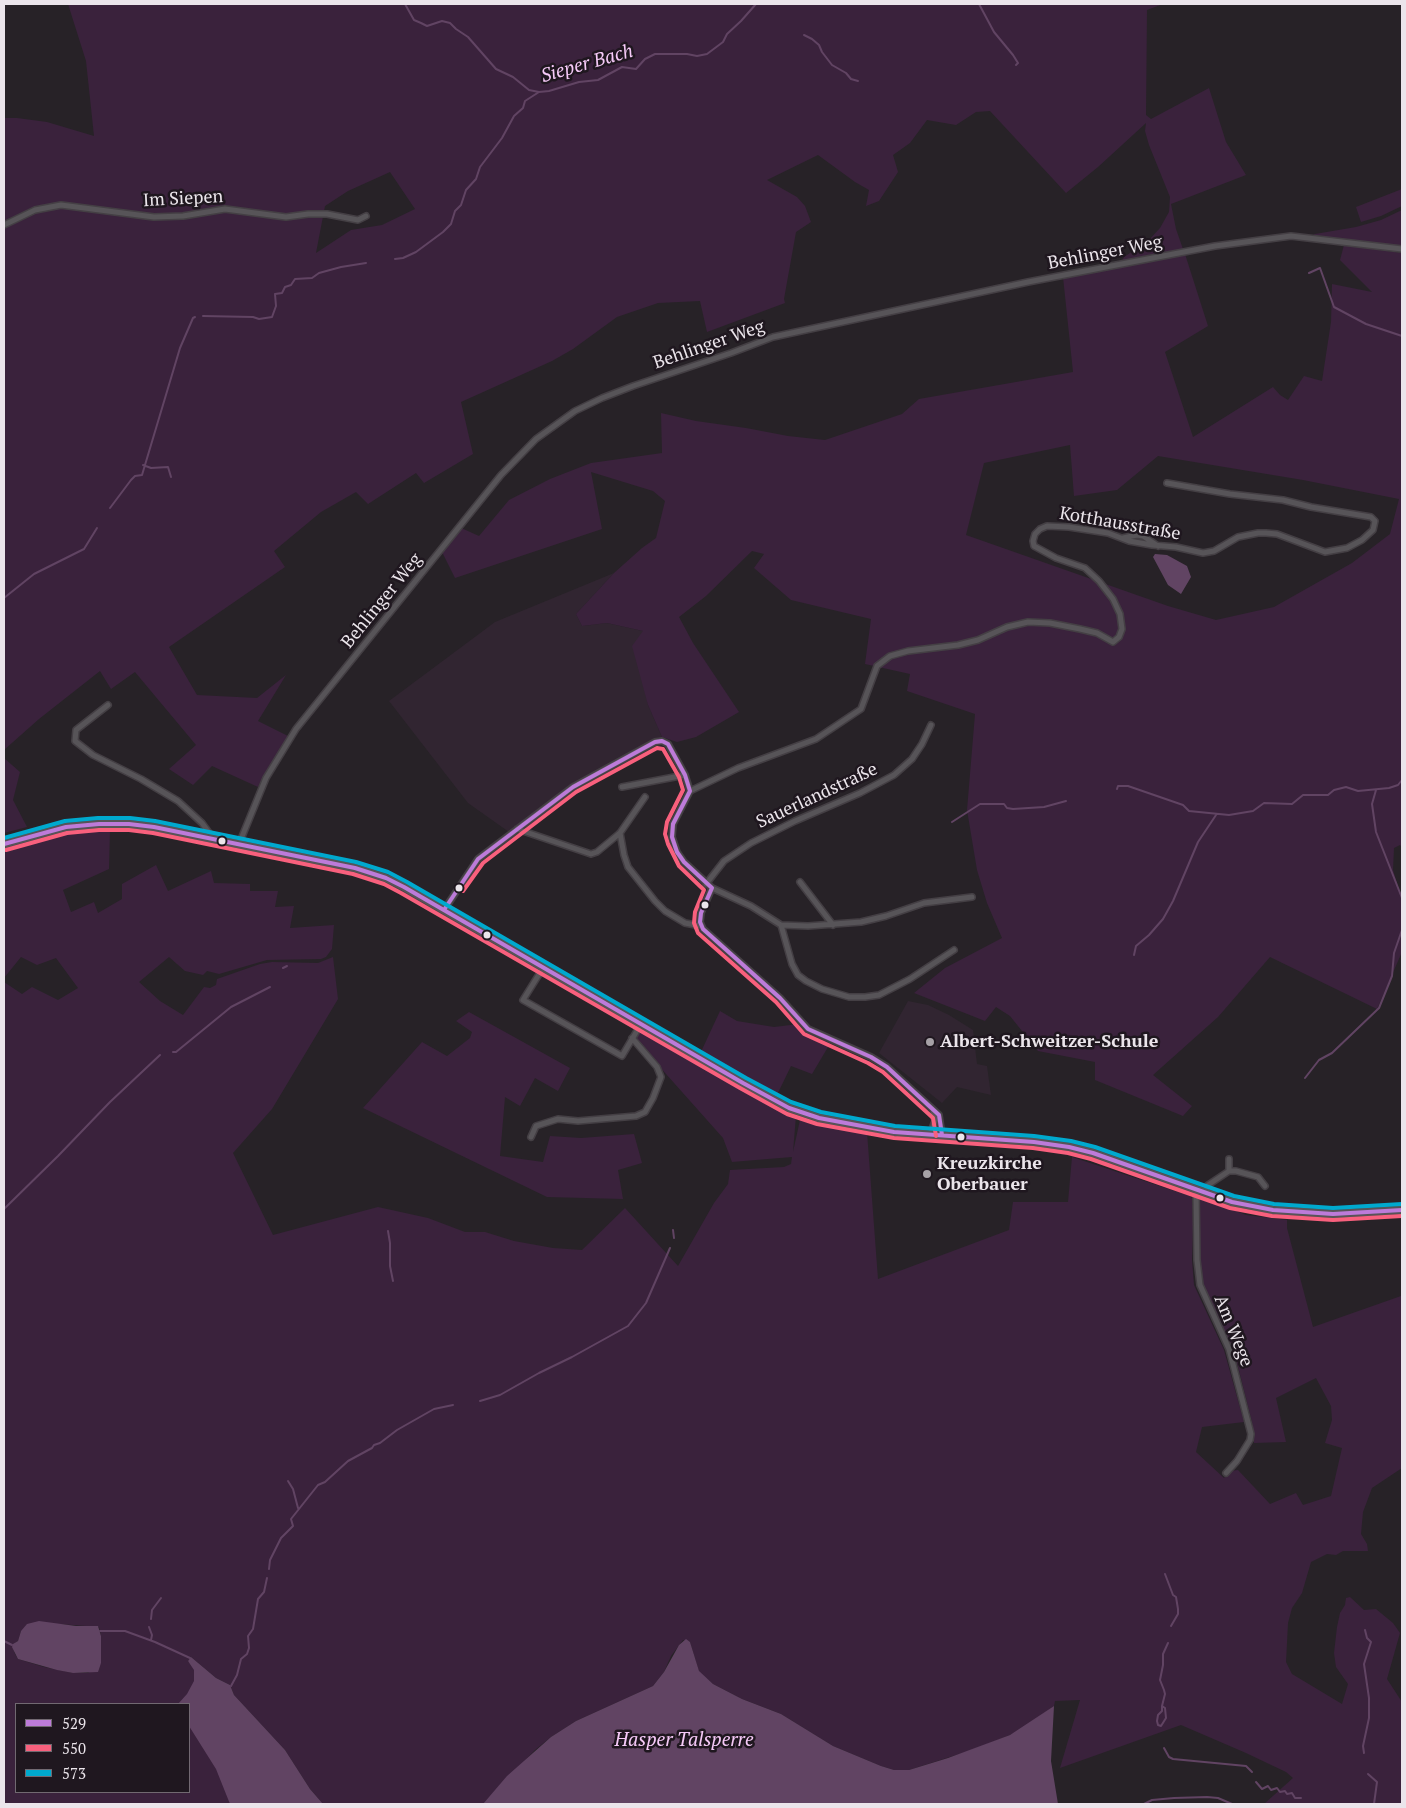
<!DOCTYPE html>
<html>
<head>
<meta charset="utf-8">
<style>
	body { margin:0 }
	#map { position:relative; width:1406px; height:1808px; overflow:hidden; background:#272227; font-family:"PT Serif",serif }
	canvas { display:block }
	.frame { position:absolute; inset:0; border:5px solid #ebe5eb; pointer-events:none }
	.legend { position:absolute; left:15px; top:1703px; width:175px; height:90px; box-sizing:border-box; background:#1f171f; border:1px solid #716971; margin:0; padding:6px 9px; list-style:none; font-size:15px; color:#ebe5eb }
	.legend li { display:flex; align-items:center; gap:10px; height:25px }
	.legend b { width:25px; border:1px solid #716971 }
</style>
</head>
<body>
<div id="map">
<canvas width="1406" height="1808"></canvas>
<div class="frame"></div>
<ul class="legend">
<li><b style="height:6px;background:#bd7bd9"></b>529</li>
<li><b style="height:6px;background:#f8607d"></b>550</li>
<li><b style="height:6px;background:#00a9ce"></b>573</li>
</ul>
</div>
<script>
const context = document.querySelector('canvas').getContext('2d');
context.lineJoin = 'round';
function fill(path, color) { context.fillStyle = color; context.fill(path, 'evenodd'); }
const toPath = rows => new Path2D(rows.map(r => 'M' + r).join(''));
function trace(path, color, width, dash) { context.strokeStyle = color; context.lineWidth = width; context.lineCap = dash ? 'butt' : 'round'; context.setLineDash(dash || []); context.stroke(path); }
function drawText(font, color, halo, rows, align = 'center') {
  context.font = font + ' "PT Serif",serif'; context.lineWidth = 5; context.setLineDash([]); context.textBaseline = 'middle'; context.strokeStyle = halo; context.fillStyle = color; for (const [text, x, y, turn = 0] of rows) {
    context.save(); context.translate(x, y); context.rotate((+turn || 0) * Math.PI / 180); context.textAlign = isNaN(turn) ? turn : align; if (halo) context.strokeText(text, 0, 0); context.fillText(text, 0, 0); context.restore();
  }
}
fill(toPath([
	[614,573,576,614,582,626,607,623,643,631,648,705,662,737,571,786,509,832,468,803,389,701,495,622],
	[908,1001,928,1005,949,1015,973,1030,977,1064,987,1066,991,1095,957,1087,942,1103,879,1053]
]), '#312531');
fill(toPath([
	[68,4,1163,4,1147,10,1146,115,1151,119,1209,88,1226,142,1246,175,1171,204,1176,229,1183,249,1122,261,1124,257,1147,242,1160,228,1169,212,1170,197,1149,145,1145,131,1146,123,1098,167,1066,193,990,111,976,112,956,125,927,120,910,143,893,155,898,172,879,201,866,206,869,190,855,182,818,155,767,180,797,197,805,206,811,222,796,232,784,299,785,303,707,332,700,301,658,303,617,317,573,349,552,361,461,402,473,454,424,483,416,473,368,504,356,492,321,512,274,551,285,567,169,647,197,695,257,698,286,675,258,721,288,736,258,787,212,766,193,785,169,769,196,745,135,672,111,689,100,671,39,719,4,750,4,118,17,118,47,122,94,136,86,61],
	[390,172,415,209,382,225,351,230,316,253,325,206,348,191],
	[1402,189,1402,206,1381,216,1361,222,1356,207],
	[1402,210,1402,248,1310,237,1315,234,1356,227,1381,220],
	[1344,245,1402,253,1402,847,1400,845,1394,848,1393,870,1402,899,1402,952,1377,1009,1270,957,1218,1017,1153,1075,1192,1106,1183,1116,1095,1080,1095,1062,1038,1051,1010,1016,996,1007,985,1021,914,993,945,968,1002,938,987,903,977,870,967,810,975,714,907,691,910,674,865,664,871,619,791,600,754,568,764,554,752,551,706,596,679,617,693,643,739,712,696,737,677,742,662,737,648,705,632,646,643,631,607,623,582,626,576,614,614,573,642,548,656,538,665,501,653,491,591,472,602,529,455,578,442,552,459,527,479,536,509,500,550,479,591,463,662,453,661,413,696,421,746,428,788,436,825,440,902,414,919,399,1073,372,1063,277,1185,254,1208,326,1165,352,1193,437,1273,387,1280,395,1288,400,1304,376,1322,381,1331,322,1332,284,1372,292,1340,260],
	[1070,445,1074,496,1117,490,1158,456,1303,480,1399,499,1390,534,1352,563,1274,607,1216,620,1168,606,966,535,984,463],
	[4,758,20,772,13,800,27,827,4,833],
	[78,830,110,830,109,869,63,890,71,912,94,902,98,913,122,899,122,884,156,865,168,891,211,871,214,883,250,884,250,891,278,891,275,907,294,906,290,928,334,925,332,949,326,957,321,959,267,960,219,974,207,971,203,975,185,971,169,957,139,982,160,1001,183,1015,204,987,210,988,216,985,217,979,260,964,272,962,318,963,333,957,338,999,272,1109,233,1153,273,1235,378,1207,428,1218,465,1232,485,1232,514,1241,553,1248,582,1250,625,1208,678,1266,714,1203,728,1184,730,1170,784,1167,791,1164,792,1157,732,1162,723,1138,634,1038,640,1030,796,1116,793,1152,800,1120,814,1125,867,1132,878,1279,1009,1230,1013,1202,1068,1202,1072,1157,1190,1196,1192,1198,1193,1225,1192,1260,1194,1285,1224,1350,1244,1422,1202,1427,1196,1452,1224,1478,1229,1471,1238,1470,1270,1504,1296,1493,1303,1505,1331,1496,1342,1448,1325,1443,1332,1420,1331,1406,1316,1378,1276,1398,1286,1442,1254,1443,1252,1422,1234,1351,1202,1284,1199,1260,1199,1196,1246,1215,1287,1220,1287,1228,1313,1327,1401,1296,1402,1311,1402,1468,1372,1488,1363,1512,1361,1534,1367,1544,1368,1551,1343,1551,1336,1555,1327,1554,1311,1562,1302,1593,1292,1608,1288,1623,1286,1662,1292,1674,1342,1704,1348,1684,1336,1667,1334,1653,1337,1627,1340,1613,1345,1605,1346,1598,1350,1597,1364,1610,1376,1609,1393,1623,1400,1633,1387,1679,1402,1702,1402,1804,1264,1804,1293,1778,1286,1772,1246,1753,1181,1725,1060,1768,1080,1700,1055,1701,1054,1706,1022,1729,1010,1735,972,1750,909,1770,894,1770,881,1766,833,1746,781,1714,742,1699,713,1684,699,1672,690,1642,683,1640,671,1656,664,1672,653,1686,576,1721,551,1737,535,1750,483,1804,323,1804,310,1789,285,1750,234,1695,230,1685,216,1678,191,1657,188,1661,194,1667,230,1804,4,1804,4,982,22,994,32,987,58,1000,78,988,56,958,37,965,21,957,4,978,4,850,34,841],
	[59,1624,99,1627,101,1636,101,1663,88,1673,73,1673,44,1667,18,1659,15,1654,13,1648,15,1643,18,1641,21,1631],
	[16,1704,189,1704,189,1792,16,1792],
	[720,1011,737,1021,774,1027,799,1024,809,1032,831,1042,812,1074,791,1066,776,1097,700,1054],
	[469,1012,570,1068,558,1091,535,1078,520,1106,505,1097,500,1156,543,1162,550,1136,581,1138,634,1134,642,1163,618,1170,623,1199,547,1197,363,1108,422,1042,447,1056,470,1038,472,1032,456,1021]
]), '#3a223c');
fill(toPath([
	[1155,554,1167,555,1187,566,1191,577,1181,594,1168,585,1153,557],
	[39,1621,76,1626,98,1626,101,1636,101,1663,98,1672,73,1673,57,1670,18,1659,12,1647,13,1644,18,1641,21,1631,27,1624],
	[686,1639,690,1642,699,1671,713,1684,742,1699,781,1714,833,1746,881,1766,894,1770,909,1770,948,1758,1010,1735,1054,1706,1051,1761,1058,1804,483,1804,507,1776,551,1737,576,1721,653,1686,664,1672,679,1645],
	[191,1657,216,1678,230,1685,234,1695,285,1750,310,1789,323,1804,230,1804,216,1769,189,1726,189,1704,178,1704,187,1694,194,1681,194,1670,188,1661]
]), '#614463');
trace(toPath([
	[405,4,414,20,421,23,427,26,442,21,450,23,456,29,468,37,496,69,513,77,529,90,539,92],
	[979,4,994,32,1013,55,1018,63,1016,65],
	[804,35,812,39,819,45,822,52,832,65,846,73,851,79,858,81],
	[395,259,403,258,416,252,443,232,451,224,455,211,461,205,466,190,476,179,480,167,502,138,514,116,523,108,525,101,539,92,549,91,579,82,598,80,622,67,636,69,645,59,655,54,687,54,697,56,707,54,723,42,727,34,741,21,756,4],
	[1309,273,1320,268,1334,307,1366,324,1402,336],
	[203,316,253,317,259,319,272,317,276,306,275,294,282,293,285,287,291,285,295,279,312,278,319,273,341,267,366,263],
	[143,465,151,468,168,467,171,477],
	[110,508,131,480,135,476,142,475,180,348,193,318,195,317],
	[4,598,34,574,84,549,97,528],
	[1117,789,1118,786,1128,786,1183,805,1189,811,1229,815,1253,811,1264,803,1292,804,1303,795,1328,795,1334,790,1346,787,1358,791,1389,788,1398,785,1402,780],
	[1376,790,1372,804,1376,832,1402,898],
	[952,822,980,804,1004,804,1007,808,1013,809,1044,807,1066,801],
	[1134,955,1136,946,1149,935,1163,919,1173,901,1198,842,1216,815],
	[283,968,287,966],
	[173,1052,176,1052,231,1007,270,987],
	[1305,1078,1319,1060,1332,1053,1379,1008,1392,976,1394,953,1402,930],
	[4,1209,58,1156,110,1102,160,1055],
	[673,1230,674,1238],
	[388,1231,390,1243,390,1266,393,1281],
	[480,1401,500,1395,539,1373,572,1357,628,1326,646,1303,670,1248],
	[288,1481,293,1489,298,1508],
	[269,1569,270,1560,281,1538,293,1526,291,1519,318,1485,325,1482,348,1461,372,1448,374,1445,380,1443,397,1430,434,1409,453,1405],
	[1165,1574,1173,1595,1176,1597,1178,1609,1178,1614,1171,1626],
	[151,1619,152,1610,161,1598],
	[149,1627,152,1635,151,1640],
	[100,1631,125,1631,155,1642,190,1658],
	[4,1641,12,1645],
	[231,1686,237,1675,241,1659,247,1654,249,1648,248,1636,253,1629,258,1599,264,1592,267,1578],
	[1162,1706,1162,1711,1158,1715,1157,1721,1158,1725,1161,1726,1166,1718,1165,1708,1162,1706,1165,1694,1164,1690,1160,1680,1163,1665,1163,1654,1168,1643],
	[1164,1748,1169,1757,1173,1759,1246,1766,1252,1772],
	[1364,1753,1363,1746,1369,1718,1369,1698,1364,1664,1371,1642,1367,1638,1365,1630],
	[1368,1774,1377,1782,1374,1804],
	[1256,1782,1262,1789,1268,1786,1271,1790,1277,1788,1280,1792,1285,1791,1287,1794,1292,1793,1295,1798,1301,1798],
	[1144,1804,1152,1800,1174,1798,1207,1797,1218,1798,1232,1804]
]), '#614463', 2);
const street = toPath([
	[4,225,35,210,61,205,154,217,183,216,225,209,286,217,308,214,327,214,358,220,366,216],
	[1123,538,1137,535,1143,536,1158,546],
	[108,705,76,730,75,741,93,755,141,779,178,801,202,823,210,834,209,838],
	[622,787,685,775],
	[517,829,591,854,597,852,620,833,645,797],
	[620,833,624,855,628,867,655,901,665,911,685,923,701,926],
	[239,844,266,778,296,729,501,475,536,439,575,411,602,398,633,386,731,353,773,337,1028,282,1215,246,1291,236,1402,249],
	[800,882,833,925],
	[706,884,724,861,751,843,795,821,860,793,894,775,912,759,922,744,931,725],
	[712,888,701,913,700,922,703,929,780,998,808,1029,871,1057,887,1067,939,1115,942,1135],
	[444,910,478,859,573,787,655,742,662,741,668,744,685,775,690,791],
	[781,925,808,926,861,922,886,916,924,903,972,897],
	[954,950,910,979,879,995,865,997,849,997,822,989,806,981,798,975,792,964,781,925,751,906,712,888,684,862,677,852,672,837,673,824,690,791,738,768,816,739,861,709,877,666,890,656,908,651,958,645,978,640,1007,627,1028,622,1050,623,1080,629,1097,633,1113,642,1119,637,1122,629,1120,614,1113,599,1099,581,1085,568,1056,558,1034,546,1033,541,1035,534,1040,529,1047,526,1069,527,1108,533,1129,541,1152,545,1176,547,1203,553,1214,551,1238,537,1258,533,1266,533,1277,534,1325,552,1347,548,1362,540,1373,530,1375,521,1371,517,1311,507,1283,500,1230,494,1167,483],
	[543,968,523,1000,622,1056,641,1024],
	[930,1134,935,1121,933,1110],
	[531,1137,536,1126,558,1119,578,1121,636,1116,645,1112,653,1098,661,1077,657,1067,632,1038],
	[1229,1171,1236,1171,1258,1177,1265,1186],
	[1196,1190,1197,1260,1200,1285,1229,1349,1251,1434,1250,1440,1237,1461,1226,1473],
	[1205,1192,1208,1185,1229,1171,1229,1159]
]);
const secondary = toPath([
	[4,844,66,827,99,824,129,824,154,827,355,868,386,878,404,887,743,1083,789,1108,819,1118,894,1132,1034,1142,1069,1147,1093,1153,1232,1202,1273,1210,1333,1214,1402,1210]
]);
trace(street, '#443f44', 8);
trace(secondary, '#443f44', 10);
trace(street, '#575458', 5);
trace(secondary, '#575458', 8);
trace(toPath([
	[690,791,673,824,672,837,677,852,684,862,712,888],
	[4,844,66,827,99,824,129,824,154,827,355,868,386,878,404,887,743,1083,789,1108,819,1118,894,1132,1034,1142,1069,1147,1093,1153,1232,1202,1273,1210,1333,1214,1402,1210],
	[712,888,701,913,700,922,703,929,780,998,808,1029,871,1057,887,1067,939,1115,942,1135],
	[444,910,478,859,573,787,655,742,662,741,668,744,685,775,690,791]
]), '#bd7bd9', 4);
trace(toPath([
	[6,850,67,833,99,830,129,830,153,833,353,874,384,884,401,893,740,1088,787,1114,817,1124,894,1138,1033,1148,1068,1153,1091,1159,1230,1208,1272,1216,1333,1220,1402,1216],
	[463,891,483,863,576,792,657,748,663,749,679,777,683,790,667,822,665,834,668,844,679,866,704,890,695,912,694,923,698,933,776,1002,804,1034,868,1063,883,1072,933,1118,936,1136]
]), '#f8607d', 4);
trace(toPath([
	[4,838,65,821,98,818,130,818,155,821,356,862,388,872,407,882,746,1078,791,1102,821,1112,895,1126,1034,1136,1071,1141,1095,1147,1234,1196,1274,1204,1333,1208,1402,1204]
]), '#00a9ce', 4);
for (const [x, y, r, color] of [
	[222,841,4.5,"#ebe5eb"],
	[459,888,4.5,"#ebe5eb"],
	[705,905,4.5,"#ebe5eb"],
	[487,935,4.5,"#ebe5eb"],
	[930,1042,5,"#a6a1a6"],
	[961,1137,4.5,"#ebe5eb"],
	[927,1174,5,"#a6a1a6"],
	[1220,1198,4.5,"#ebe5eb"]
]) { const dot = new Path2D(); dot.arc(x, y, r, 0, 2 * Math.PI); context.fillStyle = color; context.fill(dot); trace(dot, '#1f171f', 2); }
drawText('18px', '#ebe5eb', '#1f171f', [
	["Im Siepen",183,199,-3],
	["Behlinger Weg",1105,253,-11],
	["Behlinger Weg",709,345,-19],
	["Kotthausstraße",1120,524,10],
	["Behlinger Weg",382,601,-51],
	["Sauerlandstraße",817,796,-25],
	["Am Wege",1233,1331,68]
]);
drawText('bold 18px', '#ebe5eb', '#1f171f', [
	["Albert-Schweitzer-Schule",940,1042],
	["Kreuzkirche",937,1164],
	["Oberbauer",937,1185]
], 'left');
drawText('italic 19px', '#f6caf8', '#1f171f', [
	["Sieper Bach",587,64,-16],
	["Hasper Talsperre",684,1741]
]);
</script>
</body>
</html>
